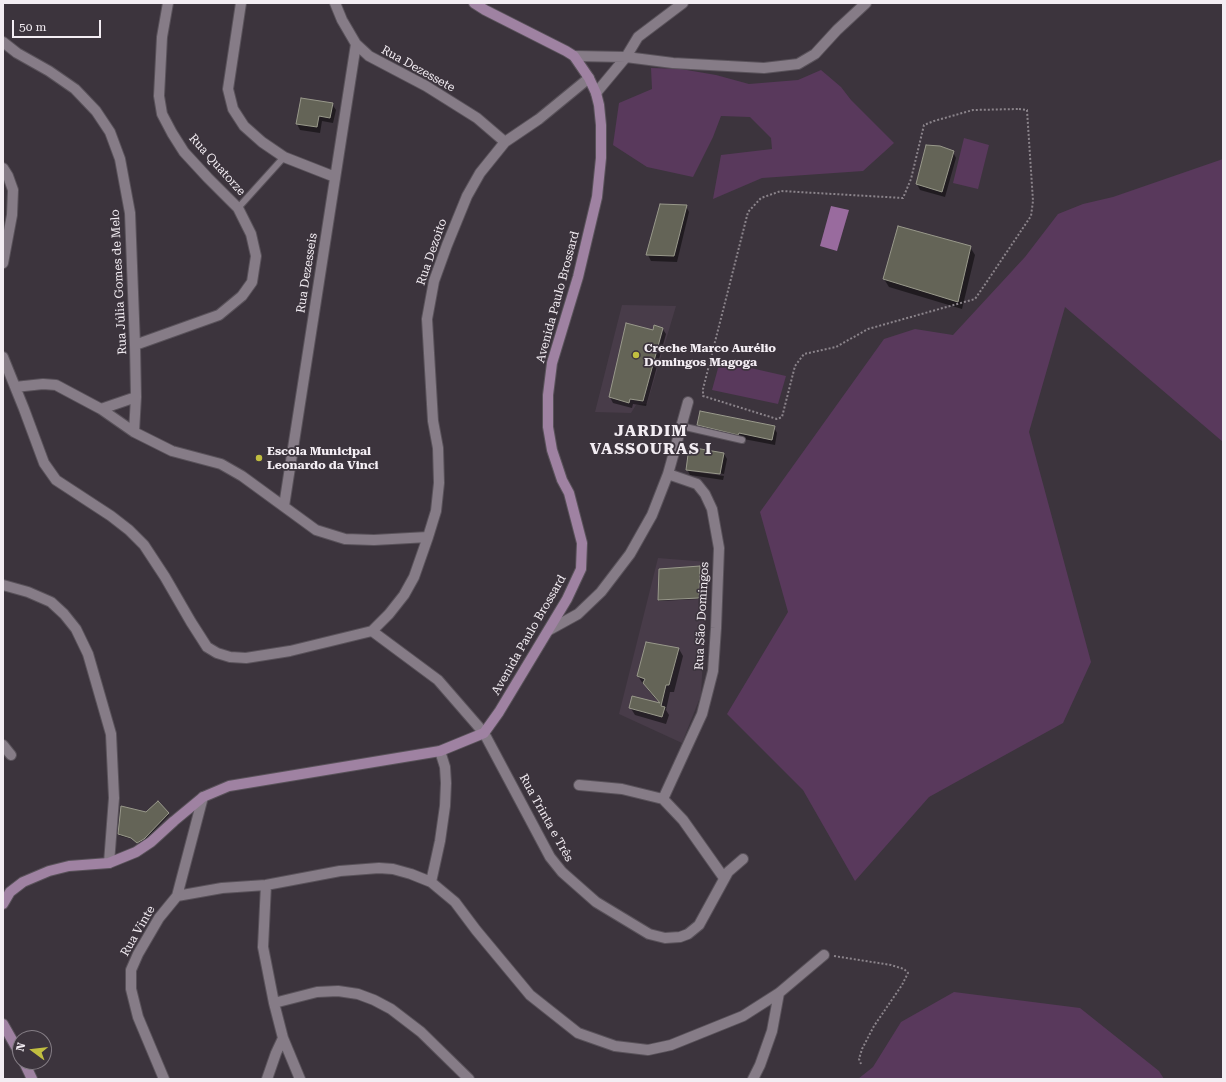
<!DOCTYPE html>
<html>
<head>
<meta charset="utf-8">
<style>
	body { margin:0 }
	#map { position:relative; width:1226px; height:1082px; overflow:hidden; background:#3c343d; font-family:"Roboto Serif",serif }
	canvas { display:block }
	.frame { position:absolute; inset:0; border:4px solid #f3edf3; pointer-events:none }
	.north { position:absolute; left:12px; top:1030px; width:40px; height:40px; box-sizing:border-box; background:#3c343d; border:1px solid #857e86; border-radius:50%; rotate:285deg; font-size:11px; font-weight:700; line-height:16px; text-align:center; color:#f3edf3 }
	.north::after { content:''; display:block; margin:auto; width:14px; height:18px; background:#c1be40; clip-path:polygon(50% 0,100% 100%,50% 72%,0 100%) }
	.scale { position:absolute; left:12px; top:20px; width:89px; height:18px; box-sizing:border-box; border:2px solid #f3edf3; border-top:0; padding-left:5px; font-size:12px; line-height:14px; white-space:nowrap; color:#f3edf3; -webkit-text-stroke:3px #3c343d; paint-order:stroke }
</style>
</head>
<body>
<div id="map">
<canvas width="1226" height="1082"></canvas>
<div class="frame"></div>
<div class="north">N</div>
<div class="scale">50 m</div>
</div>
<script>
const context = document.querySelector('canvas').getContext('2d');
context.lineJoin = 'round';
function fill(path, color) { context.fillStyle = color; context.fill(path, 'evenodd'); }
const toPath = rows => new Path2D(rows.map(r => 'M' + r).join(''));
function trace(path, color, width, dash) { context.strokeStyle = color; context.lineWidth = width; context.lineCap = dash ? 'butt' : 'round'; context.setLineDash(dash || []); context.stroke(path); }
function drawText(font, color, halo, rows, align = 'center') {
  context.font = font + ' "Roboto Serif",serif'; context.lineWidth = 3.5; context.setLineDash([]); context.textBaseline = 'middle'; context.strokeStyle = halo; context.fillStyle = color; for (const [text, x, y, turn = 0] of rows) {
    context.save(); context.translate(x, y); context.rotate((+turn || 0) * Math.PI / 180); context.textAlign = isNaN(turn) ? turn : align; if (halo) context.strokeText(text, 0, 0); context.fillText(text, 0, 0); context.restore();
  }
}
fill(toPath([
	[622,305,676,306,647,404,636,405,631,413,595,412],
	[658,558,708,562,701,695,682,743,619,714]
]), '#483c49');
fill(toPath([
	[651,68,681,69,716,75,749,84,798,80,821,70,841,87,851,100,894,143,863,171,762,178,713,199,721,155,772,149,771,138,750,117,721,116,713,137,693,177,647,167,613,145,619,103,652,89],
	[964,138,989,145,978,189,953,183],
	[1223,159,1223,442,1065,307,1029,432,1091,662,1063,723,929,797,855,881,803,790,727,714,788,612,760,512,884,339,915,329,953,335,1025,257,1058,214,1083,204,1113,197],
	[720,361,786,376,778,404,712,390],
	[954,992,1080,1008,1159,1071,1164,1079,858,1079,873,1067,901,1022]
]), '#59395c');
fill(toPath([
	[831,206,849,210,837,251,820,246]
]), '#996b9e');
fill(toPath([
	[332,104,336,110,333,123,322,121,320,133,300,130,297,124],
	[953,152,956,158,945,197,920,190,917,184],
	[661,205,686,206,689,212,677,262,651,261,648,255],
	[970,247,975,255,962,309,889,287,884,279],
	[662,328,666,334,646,406,633,404,632,408,613,403,610,397,653,331],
	[698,425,774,427,777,433,775,445,702,431],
	[724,454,727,459,724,474,689,469,689,471,724,476,723,480,690,475,687,469],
	[699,567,699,599,659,601,659,600],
	[679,649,683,656,674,692,670,692,666,710,669,715,666,724,635,715,630,707,660,704,649,691,645,684,643,684,638,676],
	[146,813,168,814,169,815,145,840,139,844,133,839,120,836,119,834]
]), '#0007');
const building = toPath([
	[301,98,333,103,330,118,319,116,317,127,296,124,301,98],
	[926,145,940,146,954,151,942,192,916,184,926,145],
	[660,204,687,205,674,256,646,255,660,204],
	[898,226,971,246,958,302,883,279,898,226],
	[626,323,653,330,654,325,663,328,643,401,630,399,629,403,609,397,626,323],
	[700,411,775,426,772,440,739,433,738,435,697,425,700,411],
	[689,447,724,453,720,474,686,470,689,447],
	[700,566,699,598,658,600,659,569,700,566],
	[646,642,679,648,669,685,666,685,661,706,665,707,662,717,629,708,632,696,660,703,643,683,645,679,637,676,646,642],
	[158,801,169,813,144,839,137,843,131,838,118,834,121,806,146,812,158,801]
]);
fill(building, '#646457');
trace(building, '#99998b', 1);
const lane = toPath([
	[238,208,284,157],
	[681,426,742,440]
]);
const street = toPath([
	[241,3,228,89,233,109,244,126,262,142,284,157,335,177],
	[335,3,342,20,356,44,369,56,426,86,477,118,505,142],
	[3,42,17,53,49,71,75,89,96,111,110,132,120,159,130,213,135,345,136,397,134,432],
	[574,56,626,57,673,63,764,68,798,64,815,54,837,30,866,3],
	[596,93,626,57,638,37,683,3],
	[3,168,8,176,13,190,12,215,3,263],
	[135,345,219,315,242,296,252,282,256,256,251,234,238,208,208,178,184,152,172,133,162,114,159,96,162,37,168,3],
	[3,357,24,409,44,463,56,480,111,516,129,530,144,545,165,577,191,622,207,647,217,653,230,657,246,658,290,651,372,631],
	[15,387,43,384,56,385,101,409,134,432,172,451,221,464,242,476,316,530,345,539,374,540,428,537],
	[101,409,136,397],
	[284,506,356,44],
	[3,585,28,592,51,602,64,614,76,629,88,654,111,734,114,798,109,863],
	[549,630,578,614,601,592,630,554,652,515,668,474,688,402],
	[372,631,389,614,404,595,414,577,428,537,436,511,439,483,438,448,433,421,427,319,434,281,447,245,467,196,480,173,505,142,539,119,589,78],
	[372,631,438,680,484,733,550,857,562,872,596,902,649,934,665,938,680,937,688,934,699,925,728,872,743,859],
	[3,745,11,755],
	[579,785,622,789,663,799,683,820,724,878],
	[663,799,702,714,713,671,716,628,719,548,712,509,705,494,697,484,668,474],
	[431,882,440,841,445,806,446,783,445,767,440,751],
	[266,885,263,947,274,1003,283,1038,300,1079],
	[177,896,222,888,266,885,340,871,379,868,393,869,411,874,431,882,455,902,476,930,530,995,578,1033,615,1046,648,1050,671,1045,743,1016,779,993,824,955],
	[274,1003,317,992,338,991,358,994,374,1000,391,1009,421,1032,469,1079],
	[164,1079,138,1017,131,989,131,970,138,954,159,918,177,896,203,797],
	[267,1079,276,1053,283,1038],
	[753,1079,760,1065,772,1031,779,993]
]);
const secondary = toPath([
	[3,904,10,892,23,882,49,871,69,866,109,863,136,852,151,842,174,821,203,797,229,786,440,751,484,733,499,712,567,599,581,569,582,543,569,493,562,480,552,450,548,427,548,395,552,363,578,277,597,197,601,158,601,125,599,105,596,93,589,78,574,56,566,51,485,10,474,3],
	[3,1024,20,1054],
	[24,1062,32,1079]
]);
trace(lane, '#59525a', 8);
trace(street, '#59525a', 12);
trace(secondary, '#59525a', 12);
trace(toPath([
	[1019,109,1027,110,1033,201,1031,216,986,283,975,299,868,329,836,347,804,354,795,366,782,417,777,419,703,396,703,389,748,212,761,198,781,191,903,198,911,179,924,125,934,121,973,110,1019,109],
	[834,956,891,965,904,969,908,973,902,985,874,1026,862,1049,859,1059,861,1064]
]), '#8b848b', 2, [2, 2]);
trace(lane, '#867c87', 6);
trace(street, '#867c87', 10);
trace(secondary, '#9f82a2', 10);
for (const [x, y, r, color] of [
	[636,355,4,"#c1be40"],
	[259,458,4,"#c1be40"]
]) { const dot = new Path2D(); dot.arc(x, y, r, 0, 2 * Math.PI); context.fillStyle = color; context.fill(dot); trace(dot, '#3c343d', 1.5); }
drawText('12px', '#f3edf3', '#3c343d', [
	["Rua Dezessete",418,69,29],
	["Rua Quatorze",217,165,48],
	["Rua Dezoito",432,252,-71],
	["Rua Dezesseis",307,273,-81],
	["Rua Júlia Gomes de Melo",119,282,-93],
	["Avenida Paulo Brossard",558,297,-75],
	["Rua São Domingos",702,616,-87],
	["Avenida Paulo Brossard",529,635,-60],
	["Rua Trinta e Três",546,818,61],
	["Rua Vinte",138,931,-60]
]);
drawText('bold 12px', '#f3edf3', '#3c343d', [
	["Creche Marco Aurélio",644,348],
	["Domingos Magoga",644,362],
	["Escola Municipal",267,451],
	["Leonardo da Vinci",267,465]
], 'left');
context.letterSpacing = '1px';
drawText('bold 16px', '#f3edf3', '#3c343d', [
	["JARDIM",651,431],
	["VASSOURAS I",651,449]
]);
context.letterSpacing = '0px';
</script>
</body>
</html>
